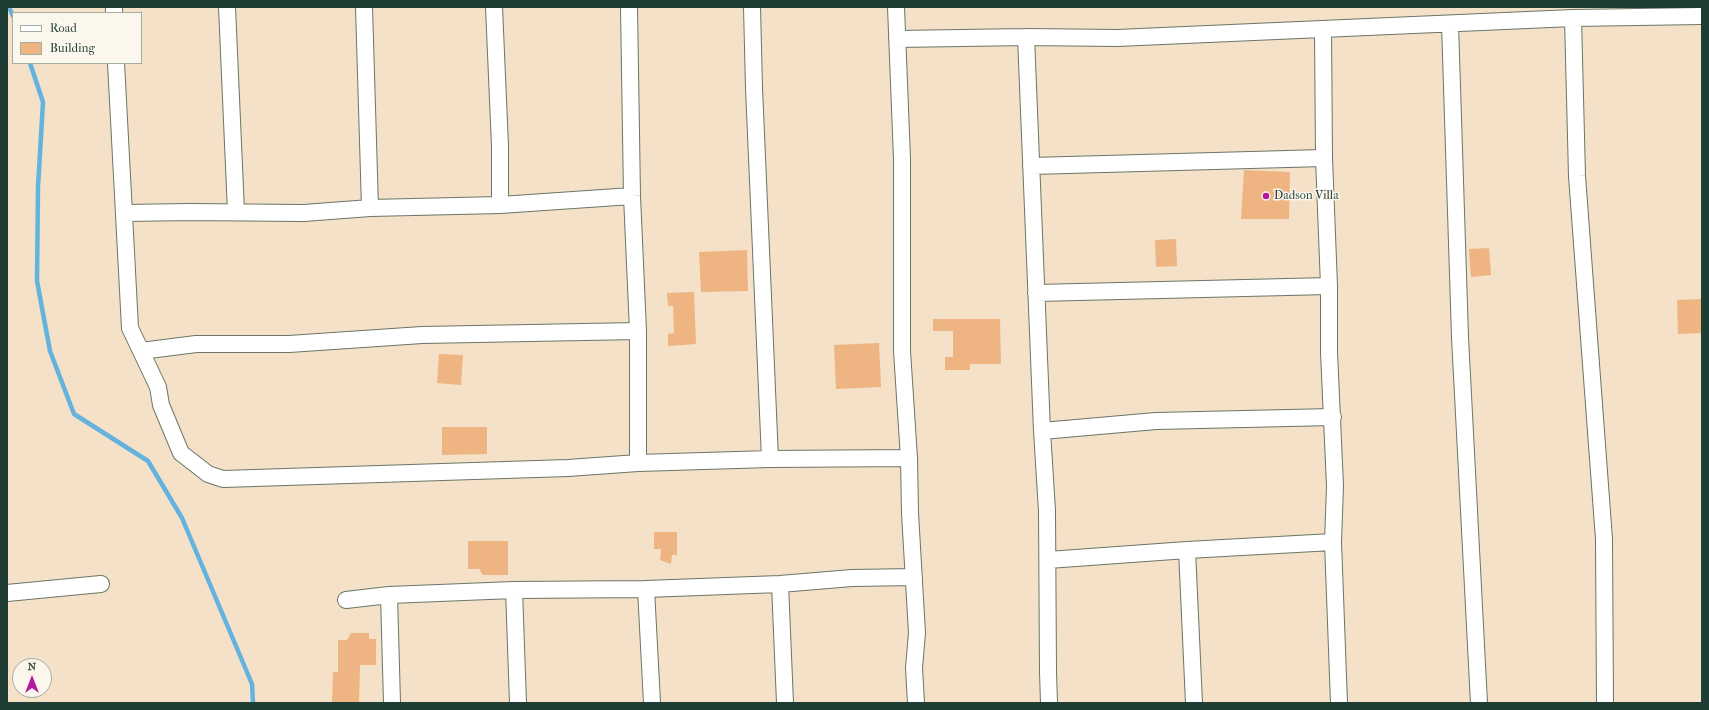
<!DOCTYPE html>
<html>
<head>
<meta charset="utf-8">
<style>
	body { margin:0 }
	#map { position:relative; width:1709px; height:710px; overflow:hidden; background:#f4e1c7; font-family:"IM FELL French Canon",serif }
	canvas { display:block }
	.frame { position:absolute; inset:0; border:8px solid #1f3d34; pointer-events:none }
	.legend { position:absolute; left:12px; top:12px; width:130px; height:52px; box-sizing:border-box; background:#fbf7ec; border:1px solid #a3ada2; margin:0; padding:5px 7px; list-style:none; font-size:12px; color:#1f3d34 }
	.legend li { display:flex; align-items:center; gap:8px; height:20px }
	.legend b { width:20px; border:1px solid #a3ada2 }
	.north { position:absolute; left:12px; top:658px; width:40px; height:40px; box-sizing:border-box; background:#fbf7ec; border:1px solid #a3ada2; border-radius:50%; rotate:0deg; font-size:11px; font-weight:700; line-height:16px; text-align:center; color:#1f3d34 }
	.north::after { content:''; display:block; margin:auto; width:14px; height:18px; background:#b5179e; clip-path:polygon(50% 0,100% 100%,50% 72%,0 100%) }
</style>
</head>
<body>
<div id="map">
<canvas width="1709" height="710"></canvas>
<div class="frame"></div>
<ul class="legend">
<li><b style="height:5px;background:#fff"></b>Road</li>
<li><b style="height:11px;background:#eeb482"></b>Building</li>
</ul>
<div class="north">N</div>
</div>
<script>
const context = document.querySelector('canvas').getContext('2d');
context.lineJoin = 'round';
const toPath = rows => new Path2D(rows.map(r => 'M' + r).join(''));
function trace(path, color, width, dash) { context.strokeStyle = color; context.lineWidth = width; context.lineCap = dash ? 'butt' : 'round'; context.setLineDash(dash || []); context.stroke(path); }
function fill(path, color) { context.fillStyle = color; context.fill(path, 'evenodd'); }
function drawText(font, color, halo, rows, align = 'center') {
  context.font = font + ' "IM FELL French Canon",serif'; context.lineWidth = 3; context.setLineDash([]); context.textBaseline = 'middle'; context.strokeStyle = halo; context.fillStyle = color; for (const [text, x, y, turn = 0] of rows) {
    context.save(); context.translate(x, y); context.rotate((+turn || 0) * Math.PI / 180); context.textAlign = isNaN(turn) ? turn : align; if (halo) context.strokeText(text, 0, 0); context.fillText(text, 0, 0); context.restore();
  }
}
trace(toPath([
	[9,7,13,16],
	[30,63,43,102,38,187,37,281,50,351,74,414,148,461,182,518,252,684,253,703]
]), '#64b3de', 4.5);
fill(toPath([
	[1244,170,1290,172,1289,219,1241,219],
	[1176,239,1177,266,1156,267,1155,240],
	[1489,248,1491,275,1471,277,1469,249],
	[747,250,748,291,701,292,699,252],
	[694,292,696,344,668,346,668,334,674,333,673,306,668,306,667,293],
	[1702,299,1702,333,1678,334,1677,300],
	[933,319,1000,319,1001,364,970,364,970,370,945,370,945,357,953,357,953,331,933,331],
	[879,343,881,387,836,389,834,345],
	[439,354,463,355,461,385,437,383],
	[442,427,487,427,487,454,442,455],
	[654,532,677,532,677,555,672,555,671,564,660,560,661,549,654,549],
	[468,541,508,541,508,575,483,575,479,569,468,569],
	[351,633,369,633,369,639,376,639,376,665,360,665,359,703,332,703,333,672,338,672,338,640,347,640]
]), '#eeb482');
const minor = toPath([
	[114,7,114,13],
	[227,7,236,212],
	[364,7,370,208],
	[494,7,500,146,500,205],
	[629,7,632,196,638,331,638,463],
	[752,7,754,88,770,459],
	[896,7,902,159,902,351,909,458,910,513,917,633,914,668,916,703],
	[1573,18,1577,176,1604,539,1605,703],
	[1450,24,1460,337,1479,703],
	[1323,29,1324,158,1329,286,1329,352,1335,486,1333,542,1339,703],
	[1026,37,1042,431,1047,511,1048,672,1049,703],
	[897,39,1026,37,1117,38,1573,18,1702,16],
	[116,63,130,328,158,387,161,405,181,453,208,474,223,479,568,468,638,463,770,459,909,458],
	[1031,166,1324,158],
	[125,213,189,212,304,213,370,208,500,205,632,196],
	[1036,293,1329,286],
	[141,351,196,344,289,344,422,335,638,331],
	[1042,431,1156,421,1333,417],
	[1187,550,1194,703],
	[1048,560,1187,550,1333,542],
	[780,584,785,703],
	[646,589,652,703],
	[514,590,518,703],
	[7,593,101,584],
	[389,595,392,703],
	[346,600,389,595,514,590,646,589,780,584,852,578,914,577]
]);
trace(minor, '#6a7667', 18);
trace(minor, '#fff', 16);
for (const [x, y, r, color] of [
	[1266,196,4,"#b5179e"]
]) { const dot = new Path2D(); dot.arc(x, y, r, 0, 2 * Math.PI); context.fillStyle = color; context.fill(dot); trace(dot, '#fbf7ec', 1.5); }
drawText('12px', '#1f3d34', '#fbf7ec', [
	["Dadson Villa",1274,196]
], 'left');
</script>
</body>
</html>
